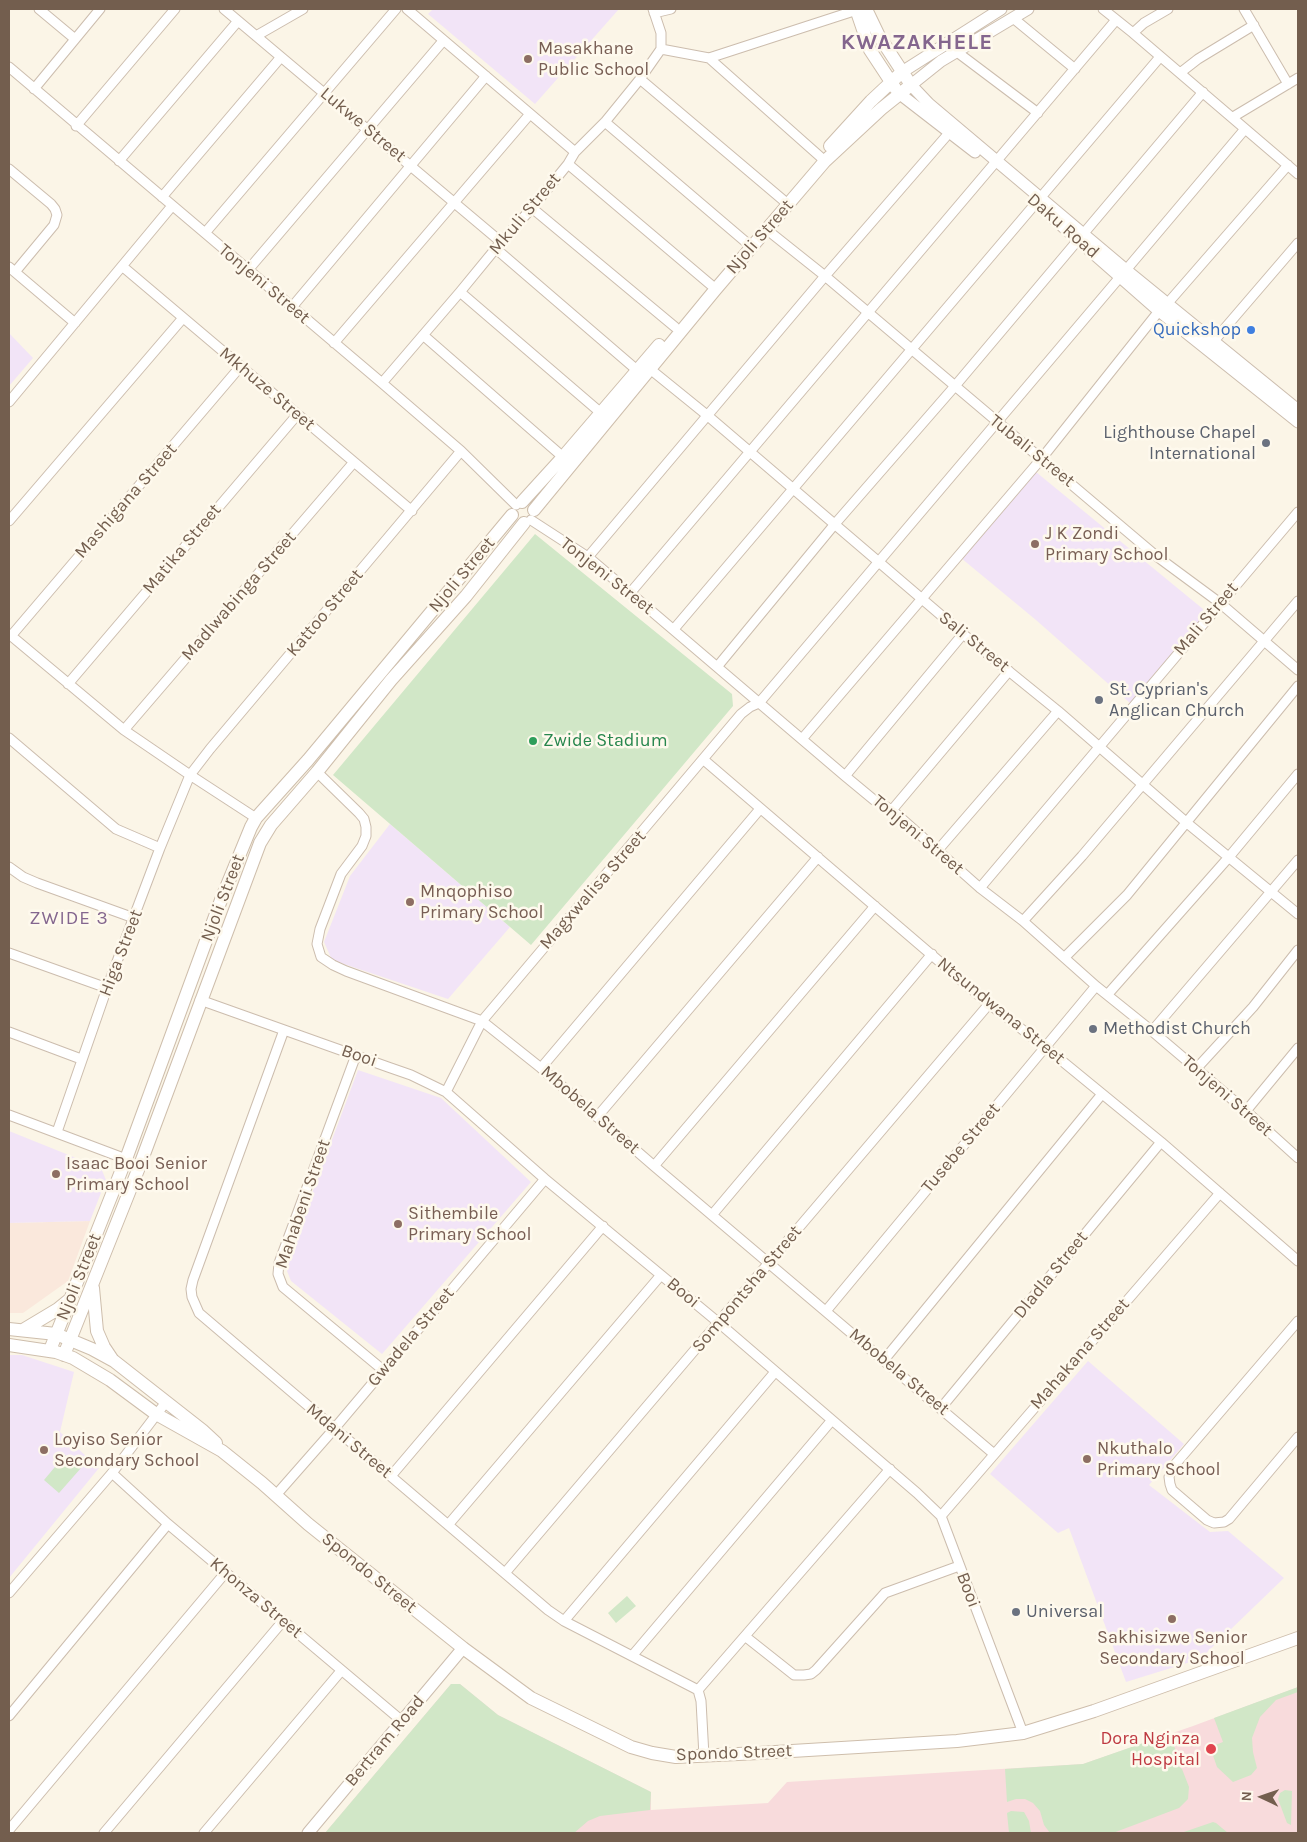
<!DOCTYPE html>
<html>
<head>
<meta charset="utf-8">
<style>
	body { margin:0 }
	#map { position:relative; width:1307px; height:1842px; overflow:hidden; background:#fbf5e7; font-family:Karla,sans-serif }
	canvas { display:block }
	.frame { position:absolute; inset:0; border:10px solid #735e4e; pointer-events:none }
	.north { position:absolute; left:1237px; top:1772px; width:50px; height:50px; -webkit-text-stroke:4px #fef9ed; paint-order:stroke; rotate:273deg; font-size:14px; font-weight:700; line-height:20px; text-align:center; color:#735e4e }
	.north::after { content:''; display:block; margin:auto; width:18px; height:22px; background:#735e4e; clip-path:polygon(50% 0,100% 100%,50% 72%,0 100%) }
</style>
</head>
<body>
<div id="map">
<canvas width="1307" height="1842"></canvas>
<div class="frame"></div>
<div class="north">N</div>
</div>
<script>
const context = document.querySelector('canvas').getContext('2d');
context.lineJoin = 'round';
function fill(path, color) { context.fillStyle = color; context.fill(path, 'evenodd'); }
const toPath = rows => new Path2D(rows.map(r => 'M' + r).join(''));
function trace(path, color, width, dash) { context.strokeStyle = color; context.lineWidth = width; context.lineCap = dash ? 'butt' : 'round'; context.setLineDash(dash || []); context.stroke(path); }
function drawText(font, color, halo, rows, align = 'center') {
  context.font = font + ' Karla,sans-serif'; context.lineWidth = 5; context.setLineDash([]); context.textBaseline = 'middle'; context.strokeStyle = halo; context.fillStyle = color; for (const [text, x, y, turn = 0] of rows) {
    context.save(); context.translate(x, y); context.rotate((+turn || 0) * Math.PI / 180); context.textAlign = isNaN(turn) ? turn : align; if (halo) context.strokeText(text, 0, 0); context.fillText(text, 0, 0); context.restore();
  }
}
fill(toPath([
	[90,1221,68,1281,23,1313,9,1313,9,1223]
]), '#fae8dc');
fill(toPath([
	[433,9,619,9,535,104,428,14],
	[9,333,33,358,9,386],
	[1036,472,1203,609,1203,619,1130,703,1036,620,961,558],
	[390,824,510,927,448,999,332,960,324,942,350,876],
	[358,1070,441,1098,531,1182,382,1354,291,1281,285,1266],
	[9,1131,101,1168,106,1180,90,1221,9,1223],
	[9,1355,22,1355,74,1372,60,1432,99,1468,9,1578],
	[1088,1361,1184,1444,1149,1485,1210,1532,1228,1531,1284,1578,1200,1659,1126,1682,1069,1528,1058,1533,990,1474]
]), '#f2e4f7');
fill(toPath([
	[451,1684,460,1684,498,1715,651,1792,651,1810,768,1803,787,1782,1083,1764,1193,1726,1298,1687,1298,1833,325,1833]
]), '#f8dbdc');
fill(toPath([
	[535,534,732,694,733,706,531,945,333,775],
	[65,1455,81,1468,59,1493,44,1480],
	[627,1596,636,1606,616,1623,608,1613],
	[451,1684,460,1684,498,1715,651,1792,650,1810,600,1816,588,1821,574,1833,325,1833],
	[1298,1687,1298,1692,1276,1700,1260,1717,1252,1738,1253,1752,1257,1768,1251,1775,1233,1782,1217,1767,1210,1747,1223,1742,1214,1718],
	[1166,1735,1169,1744,1173,1743,1176,1751,1173,1753,1178,1766,1182,1769,1189,1787,1188,1799,1179,1808,1113,1833,1050,1833,1044,1825,1040,1811,1033,1803,1025,1799,1016,1799,1007,1802,1005,1769,1083,1764],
	[1285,1790,1292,1791,1291,1825,1287,1823,1278,1799,1280,1793],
	[1011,1811,1024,1812,1029,1821,1031,1833,1009,1833,1007,1813],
	[1213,1822,1216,1823,1228,1833,1181,1833]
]), '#d1e7c7');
const minor = toPath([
	[39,9,75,39],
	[224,9,501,242],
	[407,9,575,152],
	[1103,9,1133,33,1298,174],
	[1244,9,1288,84],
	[654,13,671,9],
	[1013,18,1075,69],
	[1133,33,1144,23,1168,9],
	[256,36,303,9],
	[661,49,709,58,825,161],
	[957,52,1038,113],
	[709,58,860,9],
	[9,67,382,383,461,451,516,505],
	[1180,73,1198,59,1254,25],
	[640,79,783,200],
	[34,89,100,9],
	[1233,117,1298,78],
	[605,122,747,243],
	[76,126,175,9],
	[119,161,238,21],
	[568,164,711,285],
	[9,169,51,204,55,209,57,215,54,225,15,272],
	[162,197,281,57],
	[532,208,675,327],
	[766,229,825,276,1155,555,1220,603,1298,670],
	[205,233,396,9],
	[1084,233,1203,92],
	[495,248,638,371],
	[122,266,412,511],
	[9,267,75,323],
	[248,270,443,41],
	[1126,270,1245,129],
	[460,292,601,413],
	[1167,304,1288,165],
	[292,307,486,76],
	[423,335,563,457],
	[1213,342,1298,243],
	[334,343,530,114],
	[650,369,708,416,963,634,1058,711,1187,823,1298,914],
	[382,383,460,292,501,242,532,208,568,164,575,152,605,122,640,79,661,49,661,33,653,9],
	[9,402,172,206],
	[531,520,588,557,845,776,874,800,892,810,980,888,1023,921,1096,986,1152,1031,1246,1111,1298,1158],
	[9,521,183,318],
	[588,557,825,276,949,133],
	[631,592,1116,20],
	[674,629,1160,57],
	[9,634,124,730,190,775,256,818],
	[11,636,240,367],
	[717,667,834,525,955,386,1078,240],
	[68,684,297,415],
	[124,730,354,462],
	[9,738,116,829,160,848],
	[802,739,1042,458,1159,311],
	[704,760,989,1004,1045,1047,1161,1142,1298,1261],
	[317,772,359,813,364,819,366,827,366,836,362,846,341,874,320,929,317,944,321,957,333,965,346,971,482,1021,541,1068,654,1166,994,1454],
	[845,776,963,634],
	[892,810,1009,671],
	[938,850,1058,711],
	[9,867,23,877,37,883,134,918],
	[980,888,1298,512],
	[1023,921,1082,856,1298,601],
	[9,953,107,988],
	[1065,957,1127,895,1298,686],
	[1108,994,1229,857,1298,774],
	[200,1000,388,1067,411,1075,446,1092,545,1179,719,1323,917,1493,941,1516,1023,1733],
	[284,1030,193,1280,191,1289,192,1297,199,1313,548,1610,564,1621,698,1690,701,1701,704,1756],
	[1152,1031,1298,860],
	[9,1032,81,1059],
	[356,1055,279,1263,278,1274,283,1287,383,1370],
	[541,1068,760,809],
	[1196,1069,1253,1007,1298,950],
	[446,1092,482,1021,741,714,750,707,759,703,1120,277],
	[1246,1111,1298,1048],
	[9,1115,126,1159],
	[597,1117,818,857],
	[57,1132,107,988,160,848,190,775,210,749,461,451],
	[654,1166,875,906],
	[712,1215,932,954],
	[826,1311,1096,986],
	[1298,1321,1172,1468,1169,1477,1170,1484,1172,1490,1207,1520,1214,1523,1224,1522,1229,1519,1298,1437],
	[884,1360,1102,1094],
	[941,1408,1161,1142],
	[112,1473,168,1524,402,1721],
	[391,1476,603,1226],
	[276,1495,334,1429,545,1179],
	[941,1516,1220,1193],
	[448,1525,661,1275],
	[505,1573,989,1004],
	[9,1593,112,1473,166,1402],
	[564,1621,775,1372],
	[746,1637,794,1675,804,1675,811,1674,816,1670,885,1593,959,1566],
	[632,1656,832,1420],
	[698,1690,890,1469],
	[9,1716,168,1524],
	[9,1830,226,1572],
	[104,1833,283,1621],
	[204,1833,341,1671]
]);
const tertiary = toPath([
	[1028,9,941,61,911,85,929,104,1126,270,1298,410],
	[902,72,1001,9],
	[900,94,975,152],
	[1052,217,1159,311,1298,422],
	[308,1833,463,1648]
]);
const secondary = toPath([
	[856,9,870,50,895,88],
	[830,146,871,101,902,72],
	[522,502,563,457,659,345],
	[534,510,715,290,825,161,881,109,911,85,879,36,866,9],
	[93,1288,97,1331,104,1347,112,1359],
	[9,1329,56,1334,92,1349,114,1361,202,1430,216,1443],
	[23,1330,58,1309,69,1300],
	[9,1345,56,1352,73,1358,110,1380,156,1414,222,1451,262,1483,308,1524,463,1648,531,1698,631,1747,652,1753,676,1757,759,1753,957,1741,1023,1733,1094,1711,1298,1638],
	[50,1350,126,1159,221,900,251,827,256,818,308,760,512,515],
	[64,1355,140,1165,260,843,271,825,317,772,391,680,466,596,524,523]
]);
trace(minor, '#ccbdae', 11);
trace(tertiary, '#ccbdae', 13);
trace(secondary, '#cebeac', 14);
trace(minor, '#fff', 9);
trace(tertiary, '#fff', 11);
trace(secondary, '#fff', 12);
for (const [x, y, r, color] of [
	[528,59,5,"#8d6e63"],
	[1251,330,5,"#3f7fe0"],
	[1266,443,5,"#6b7280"],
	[1035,544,5,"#8d6e63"],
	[1099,700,5,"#6b7280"],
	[533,741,5,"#2e9e5b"],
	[410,902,5,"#8d6e63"],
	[1093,1029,5,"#6b7280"],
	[56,1174,5,"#8d6e63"],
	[398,1224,5,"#8d6e63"],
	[44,1450,5,"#8d6e63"],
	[1087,1459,5,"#8d6e63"],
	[1016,1612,5,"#6b7280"],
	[1172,1619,5,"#8d6e63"],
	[1211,1749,6,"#e0444e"]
]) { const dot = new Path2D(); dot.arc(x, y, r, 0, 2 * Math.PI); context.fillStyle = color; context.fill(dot); trace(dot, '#fef9ed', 2); }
drawText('18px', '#785e54', '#fef9ed', [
	["Masakhane",538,49],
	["Public School",538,70],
	["J K Zondi",1045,534],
	["Primary School",1045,555],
	["Mnqophiso",420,892],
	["Primary School",420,913],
	["Isaac Booi Senior",66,1164],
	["Primary School",66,1185],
	["Sithembile",408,1214],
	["Primary School",408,1235],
	["Loyiso Senior",54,1440],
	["Secondary School",54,1461],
	["Nkuthalo",1097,1449],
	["Primary School",1097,1470],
	["Sakhisizwe Senior",1172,1638,"center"],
	["Secondary School",1172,1659,"center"]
], 'left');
drawText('18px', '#735e4e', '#fef9ed', [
	["Lukwe Street",363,125,40],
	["Mkuli Street",525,214,-50],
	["Daku Road",1063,226,41],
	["Njoli Street",760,237,-49],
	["Tonjeni Street",264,284,40],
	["Mkhuze Street",267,389,40],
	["Tubali Street",1032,451,39],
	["Mashigana Street",126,501,-49],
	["Matika Street",182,549,-50],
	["Njoli Street",462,575,-50],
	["Tonjeni Street",607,576,38],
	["Madlwabinga Street",239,596,-49],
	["Kattoo Street",325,613,-50],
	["Mali Street",1206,619,-50],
	["Sali Street",974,642,39],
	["Tonjeni Street",918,835,40],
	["Magxwalisa Street",593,890,-49],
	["Njoli Street",223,898,-69],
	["Higa Street",121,953,-69],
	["Ntsundwana Street",1001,1011,39],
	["Booi",359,1056,19],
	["Tonjeni Street",1227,1096,41],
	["Mbobela Street",590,1110,41],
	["Tusebe Street",961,1148,-50],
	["Mahabeni Street",303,1204,-71],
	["Dladla Street",1051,1275,-51],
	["Njoli Street",79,1277,-68],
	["Sompontsha Street",747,1289,-50],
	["Booi",683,1293,40],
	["Gwadela Street",411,1337,-50],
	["Mahakana Street",1080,1354,-49],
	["Mbobela Street",899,1372,40],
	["Mdani Street",349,1441,40],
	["Spondo Street",369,1573,39],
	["Booi",968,1590,69],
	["Khonza Street",256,1598,40],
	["Bertram Road",385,1741,-50],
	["Spondo Street",734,1753,-2]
]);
drawText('18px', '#366cbe', '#fef9ed', [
	["Quickshop",1241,330]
], 'right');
drawText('18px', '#5b616d', '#fef9ed', [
	["Lighthouse Chapel",1256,433,"right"],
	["International",1256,454,"right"],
	["St. Cyprian's",1109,690],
	["Anglican Church",1109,711],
	["Methodist Church",1103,1029],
	["Universal",1026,1612]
], 'left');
drawText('18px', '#27864d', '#fef9ed', [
	["Zwide Stadium",543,741]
], 'left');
drawText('18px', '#be3a42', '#fef9ed', [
	["Dora Nginza",1200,1739],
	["Hospital",1200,1760]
], 'right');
context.letterSpacing = '1px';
drawText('19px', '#84668e', '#fef9ed', [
	["ZWIDE 3",69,919]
]);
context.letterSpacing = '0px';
context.letterSpacing = '1px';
drawText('bold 22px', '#84668e', '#fef9ed', [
	["KWAZAKHELE",917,43]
]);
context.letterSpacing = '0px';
</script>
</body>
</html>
